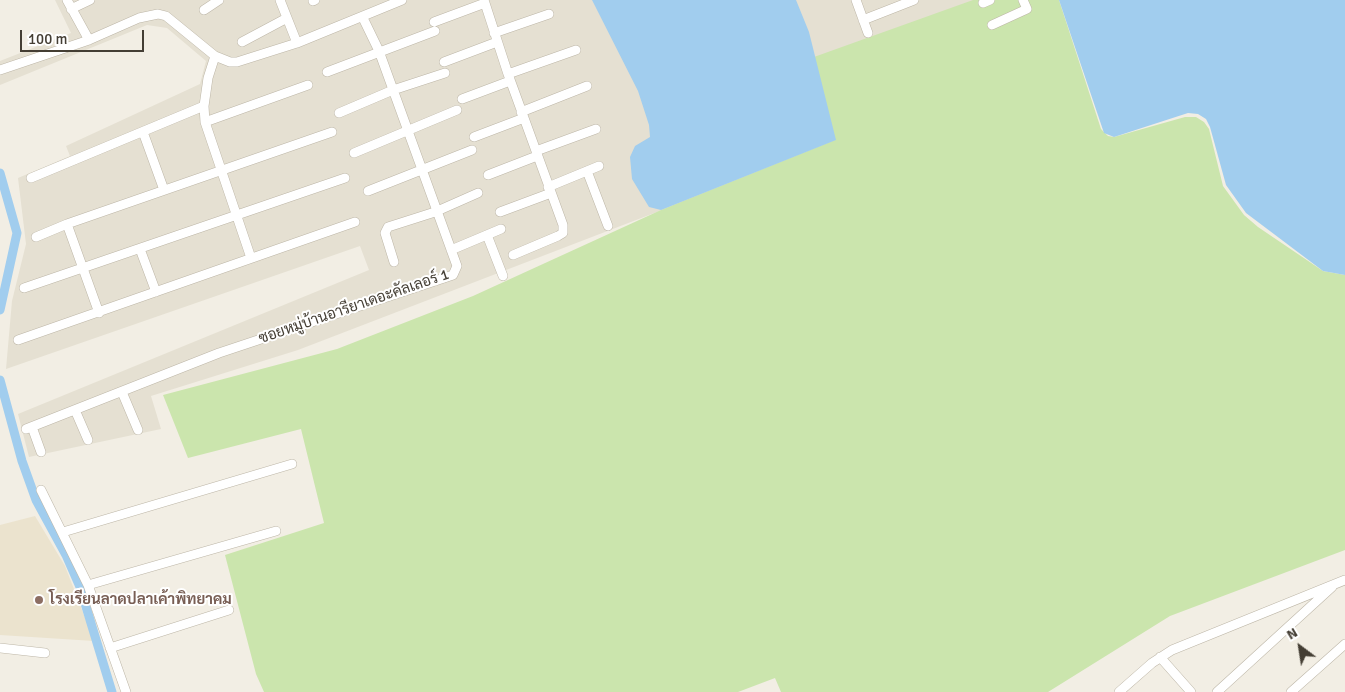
<!DOCTYPE html>
<html>
<head>
<meta charset="utf-8">
<style>
	body { margin:0 }
	#map { position:relative; width:1345px; height:692px; overflow:hidden; background:#f2eee4; font-family:Signika,sans-serif }
	canvas { display:block }
	.north { position:absolute; left:1275px; top:622px; width:50px; height:50px; -webkit-text-stroke:4px #fff; paint-order:stroke; rotate:329deg; font-size:14px; font-weight:700; line-height:20px; text-align:center; color:#443e34 }
	.north::after { content:''; display:block; margin:auto; width:18px; height:22px; background:#443e34; clip-path:polygon(50% 0,100% 100%,50% 72%,0 100%) }
	.scale { position:absolute; left:20px; top:30px; width:124px; height:22px; box-sizing:border-box; border:2px solid #443e34; border-top:0; padding-left:6px; font-size:15px; line-height:18px; white-space:nowrap; color:#443e34; -webkit-text-stroke:4px #fff; paint-order:stroke }
</style>
</head>
<body>
<div id="map">
<canvas width="1345" height="692"></canvas>
<div class="north">N</div>
<div class="scale">100 m</div>
</div>
<script>
const context = document.querySelector('canvas').getContext('2d');
context.lineJoin = 'round';
function fill(path, color) { context.fillStyle = color; context.fill(path, 'evenodd'); }
const toPath = rows => new Path2D(rows.map(r => 'M' + r).join(''));
function trace(path, color, width, dash) { context.strokeStyle = color; context.lineWidth = width; context.lineCap = dash ? 'butt' : 'round'; context.setLineDash(dash || []); context.stroke(path); }
function drawText(font, color, halo, rows, align = 'center') {
  context.font = font + ' Signika,Sarabun,sans-serif'; context.lineWidth = 4; context.setLineDash([]); context.textBaseline = 'middle'; context.strokeStyle = halo; context.fillStyle = color; for (const [text, x, y, turn = 0] of rows) {
    context.save(); context.translate(x, y); context.rotate((+turn || 0) * Math.PI / 180); context.textAlign = isNaN(turn) ? turn : align; if (halo) context.strokeText(text, 0, 0); context.fillText(text, 0, 0); context.restore();
  }
}
fill(toPath([
	[55,0,1058,0,839,142,298,350,151,396,161,429,29,457,18,414,369,270,360,246,6,369,12,301,26,244,18,178,70,156,66,146,200,84,206,61,167,28,147,25,0,85,0,61,71,33]
]), '#e5e0d2');
fill(toPath([
	[35,516,65,566,94,641,0,635,0,525]
]), '#ebe3ce');
fill(toPath([
	[973,0,1059,0,1101,129,1108,136,1114,137,1185,117,1196,117,1204,122,1209,129,1223,186,1244,215,1258,227,1323,271,1345,275,1345,550,1170,616,1048,692,781,692,775,678,738,692,264,692,256,674,225,555,324,523,301,429,188,458,163,395,337,349,473,296,661,210,835,140,814,57]
]), '#cbe5ad');
fill(toPath([
	[592,0,796,0,809,32,836,140,661,210,649,207,632,179,630,157,635,146,650,137,649,125,638,91],
	[1059,0,1345,0,1345,275,1323,271,1246,213,1226,185,1210,127,1206,119,1198,114,1188,113,1114,137,1104,133]
]), '#a1cdee');
trace(toPath([
	[0,173,17,233,0,310],
	[0,380,22,461,36,500,66,555,80,587,112,692]
]), '#a1cdee', 9);
const minor = toPath([
	[67,0,89,40],
	[280,0,297,43],
	[484,0,508,74,563,225,563,233,558,236,513,255],
	[856,0,868,33],
	[313,1,315,0],
	[983,3,990,0],
	[71,9,90,0],
	[204,10,219,0],
	[863,20,914,0],
	[434,22,485,3],
	[992,25,1027,9,1023,0],
	[494,33,549,14],
	[242,42,287,18],
	[215,56,208,78,204,106,205,122,251,258],
	[444,62,497,42],
	[0,70,89,40,139,18,158,14,166,16,215,56,230,62,237,62,297,43,402,0],
	[327,72,435,31],
	[508,74,576,50],
	[462,99,510,81],
	[521,112,587,86],
	[339,113,393,90,445,73],
	[205,122,308,85],
	[143,132,164,190],
	[474,137,524,118],
	[536,151,596,129],
	[354,153,457,110],
	[587,171,608,226],
	[488,175,537,156],
	[31,178,204,106],
	[548,187,599,166],
	[368,191,472,150],
	[500,212,551,193],
	[67,224,99,313],
	[487,235,503,276],
	[36,237,67,224,332,132],
	[140,249,156,292],
	[451,250,501,229],
	[394,262,385,233,388,227,435,212,478,193],
	[24,288,345,178],
	[18,340,355,222],
	[122,392,138,430],
	[75,410,88,440],
	[32,427,41,452],
	[26,429,219,353,453,275,457,266,379,51,363,18],
	[41,490,88,585,126,692],
	[63,532,292,464],
	[88,585,276,531],
	[0,648,45,653],
	[110,648,229,610],
	[1160,657,1191,692],
	[1119,692,1152,663,1172,650,1345,580],
	[1217,692,1332,587],
	[1291,692,1345,644]
]);
trace(minor, '#bdb6a7', 10);
trace(minor, '#fff', 9);
for (const [x, y, r, color] of [
	[39,600,5,"#8d6e63"]
]) { const dot = new Path2D(); dot.arc(x, y, r, 0, 2 * Math.PI); context.fillStyle = color; context.fill(dot); trace(dot, '#fff', 2); }
drawText('15px', '#443e34', '#fff', [
	["ซอยหมู่บ้านอารียาเดอะคัลเลอร์ 1",354,307,-19]
]);
drawText('bold 15px', '#785e54', '#fff', [
	["โรงเรียนลาดปลาเค้าพิทยาคม",49,600]
], 'left');
</script>
</body>
</html>
